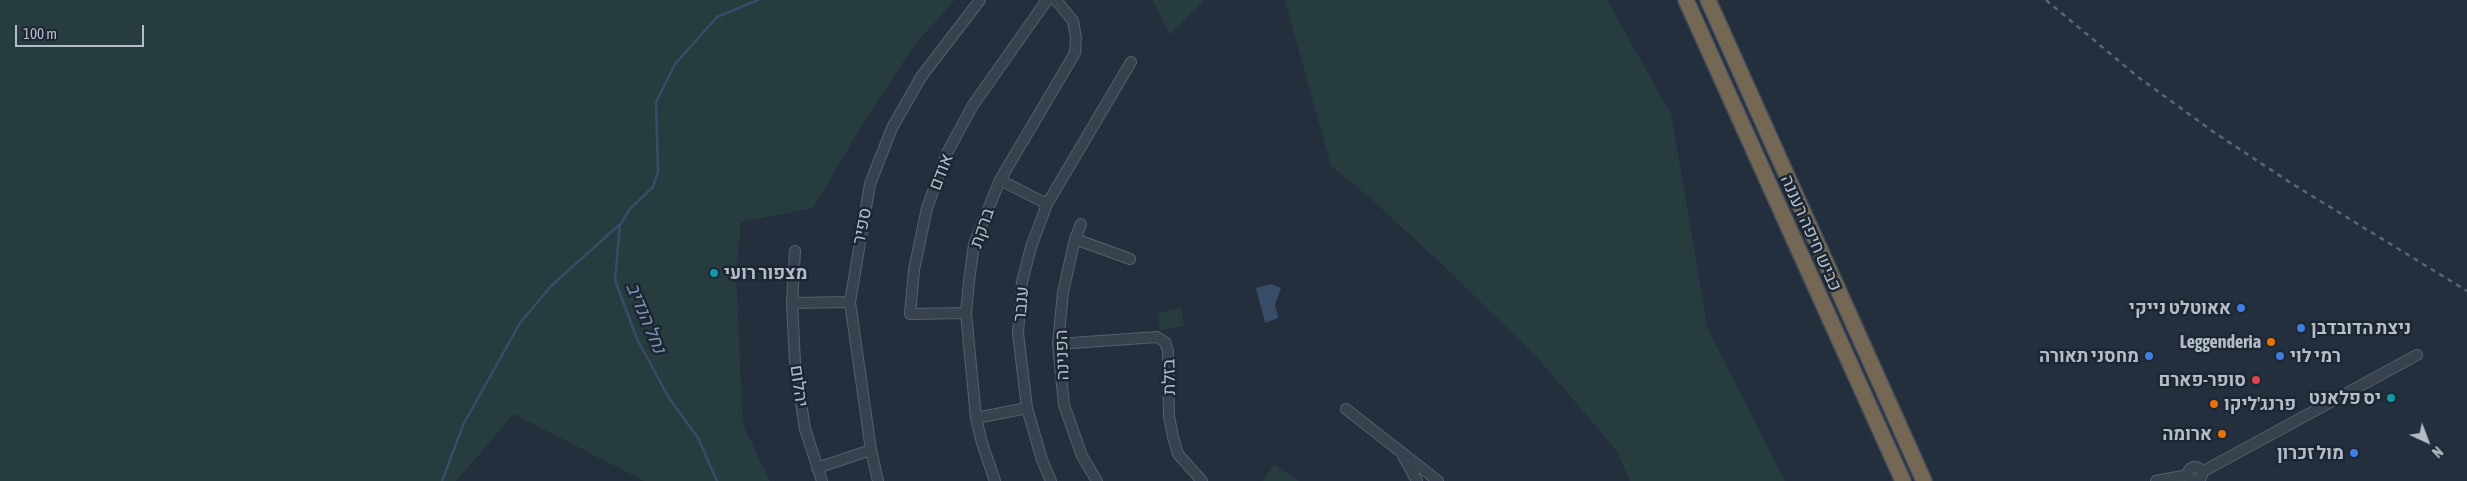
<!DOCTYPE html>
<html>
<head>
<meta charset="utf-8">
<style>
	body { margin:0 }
	#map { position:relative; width:2467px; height:481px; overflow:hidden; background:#242f3e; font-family:"Asap Condensed",sans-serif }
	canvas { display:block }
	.north { position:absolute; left:2402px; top:416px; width:50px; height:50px; -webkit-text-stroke:4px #1d2633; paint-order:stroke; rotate:137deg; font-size:14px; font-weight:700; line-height:20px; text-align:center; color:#b4bcc9 }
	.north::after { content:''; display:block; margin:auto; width:18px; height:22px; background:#b4bcc9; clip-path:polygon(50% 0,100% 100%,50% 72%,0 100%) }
	.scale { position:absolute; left:15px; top:25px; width:129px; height:22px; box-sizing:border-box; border:2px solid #b4bcc9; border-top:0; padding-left:6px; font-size:15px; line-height:18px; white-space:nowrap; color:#b4bcc9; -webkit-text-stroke:4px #1d2633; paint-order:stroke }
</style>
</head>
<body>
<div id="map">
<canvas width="2467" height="481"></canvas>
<div class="north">N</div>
<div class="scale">100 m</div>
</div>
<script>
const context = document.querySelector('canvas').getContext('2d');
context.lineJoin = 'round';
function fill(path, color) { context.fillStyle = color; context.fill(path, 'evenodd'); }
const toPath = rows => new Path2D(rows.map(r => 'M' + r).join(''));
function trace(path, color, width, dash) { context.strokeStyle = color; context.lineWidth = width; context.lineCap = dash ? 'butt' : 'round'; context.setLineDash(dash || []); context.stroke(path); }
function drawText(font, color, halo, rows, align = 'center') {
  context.font = font + ' "Asap Condensed",Heebo,sans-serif'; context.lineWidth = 5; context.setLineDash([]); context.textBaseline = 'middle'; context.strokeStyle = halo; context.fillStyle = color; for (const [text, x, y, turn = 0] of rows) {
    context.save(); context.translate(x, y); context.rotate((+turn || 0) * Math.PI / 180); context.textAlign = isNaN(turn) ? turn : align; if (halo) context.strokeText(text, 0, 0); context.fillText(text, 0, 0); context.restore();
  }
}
fill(toPath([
	[0,0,955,0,915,44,862,125,813,208,741,222,736,275,743,425,770,481,644,481,514,414,456,481,0,481],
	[1153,0,1204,0,1170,35],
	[1285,0,1607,0,1671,114,1708,330,1785,481,1630,481,1616,450,1535,355,1447,269,1369,197,1331,166],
	[1181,308,1184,326,1160,330,1158,313],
	[1274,465,1299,481,1263,481]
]), '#263c3f');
fill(toPath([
	[1271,284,1281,288,1275,305,1278,318,1265,323,1256,288]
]), '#394c67');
trace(toPath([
	[442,481,464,423,520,323,551,286,619,225],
	[717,481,698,438,669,398,637,339,615,280,620,225,630,209,653,187,658,172,656,102,675,64,717,17,758,0]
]), '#394c67', 2.5);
const minor = toPath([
	[1000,180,1047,204],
	[1081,224,1075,239,1063,292,1058,344,1064,405,1082,456,1097,481],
	[1075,239,1130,259],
	[795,251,792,303,795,363,805,429,822,481],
	[792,303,850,302],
	[966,313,910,314,914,270,927,208,947,153,973,105,1047,0],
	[1058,344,1157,337,1165,342,1168,351,1169,416,1173,437,1178,454,1202,481],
	[1346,409,1438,481],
	[976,418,1027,408],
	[1403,456,1417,481],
	'2188 474a7 7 0 1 1 14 0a7 7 0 1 1-14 0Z',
	[817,468,871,450],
	[2202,472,2417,355],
	[878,481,871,450,850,302,870,184,892,128,921,77,980,0],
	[995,481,982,443,976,418,966,313,969,281,974,244,1000,180,1075,53,1076,38,1073,21,1056,0],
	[1051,481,1042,460,1027,408,1018,333,1022,282,1031,247,1047,204,1131,62],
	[2156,481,2188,475]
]);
const highway = toPath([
	[1686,0,1903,481],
	[1708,0,1924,481]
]);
trace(minor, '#565f6c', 12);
trace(highway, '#434c59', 18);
trace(minor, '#38414e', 10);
trace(highway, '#746855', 15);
trace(toPath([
	[2046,0,2138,77,2215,133,2291,183,2467,291]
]), '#5a6575', 2.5, [5, 5]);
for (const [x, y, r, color] of [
	[714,273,5,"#0f9aa8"],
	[2241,308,5,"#3f7fe0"],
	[2301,328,5,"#3f7fe0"],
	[2271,342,5,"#e8710a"],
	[2149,356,5,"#3f7fe0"],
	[2280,356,5,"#3f7fe0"],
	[2256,380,5,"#e0444e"],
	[2391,398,5,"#0f9aa8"],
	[2214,404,5,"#e8710a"],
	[2222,434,5,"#e8710a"],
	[2354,453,5,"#3f7fe0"]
]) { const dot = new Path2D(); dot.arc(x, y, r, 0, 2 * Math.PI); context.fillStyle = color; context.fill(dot); trace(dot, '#1d2633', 2); }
drawText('18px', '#b4bcc9', '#1d2633', [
	["אודם",941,172,-69],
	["ספיר",862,226,-79],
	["ברקת",982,228,-71],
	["כביש חיפה רעננה",1811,233,66],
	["ענבר",1021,304,-85],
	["הפנינה",1062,355,-92],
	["בזלת",1169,377,-91],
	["יהלום",799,386,82]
]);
drawText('bold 18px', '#b4bcc9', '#1d2633', [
	["מצפור רועי",724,273,"left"],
	["אאוטלט נייקי",2231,308],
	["ניצת הדובדבן",2311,328,"left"],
	["Leggenderia",2261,342],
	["מחסני תאורה",2139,356],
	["רמי לוי",2290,356,"left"],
	["סופר-פארם",2246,380],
	["יס פלאנט",2381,398],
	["פרנג'ליקו",2224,404,"left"],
	["ארומה",2212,434],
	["מול זכרון",2344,453]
], 'right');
drawText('italic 19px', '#7c92b1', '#1d2633', [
	["נחל הנדיב",646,318,67]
]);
</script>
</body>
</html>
